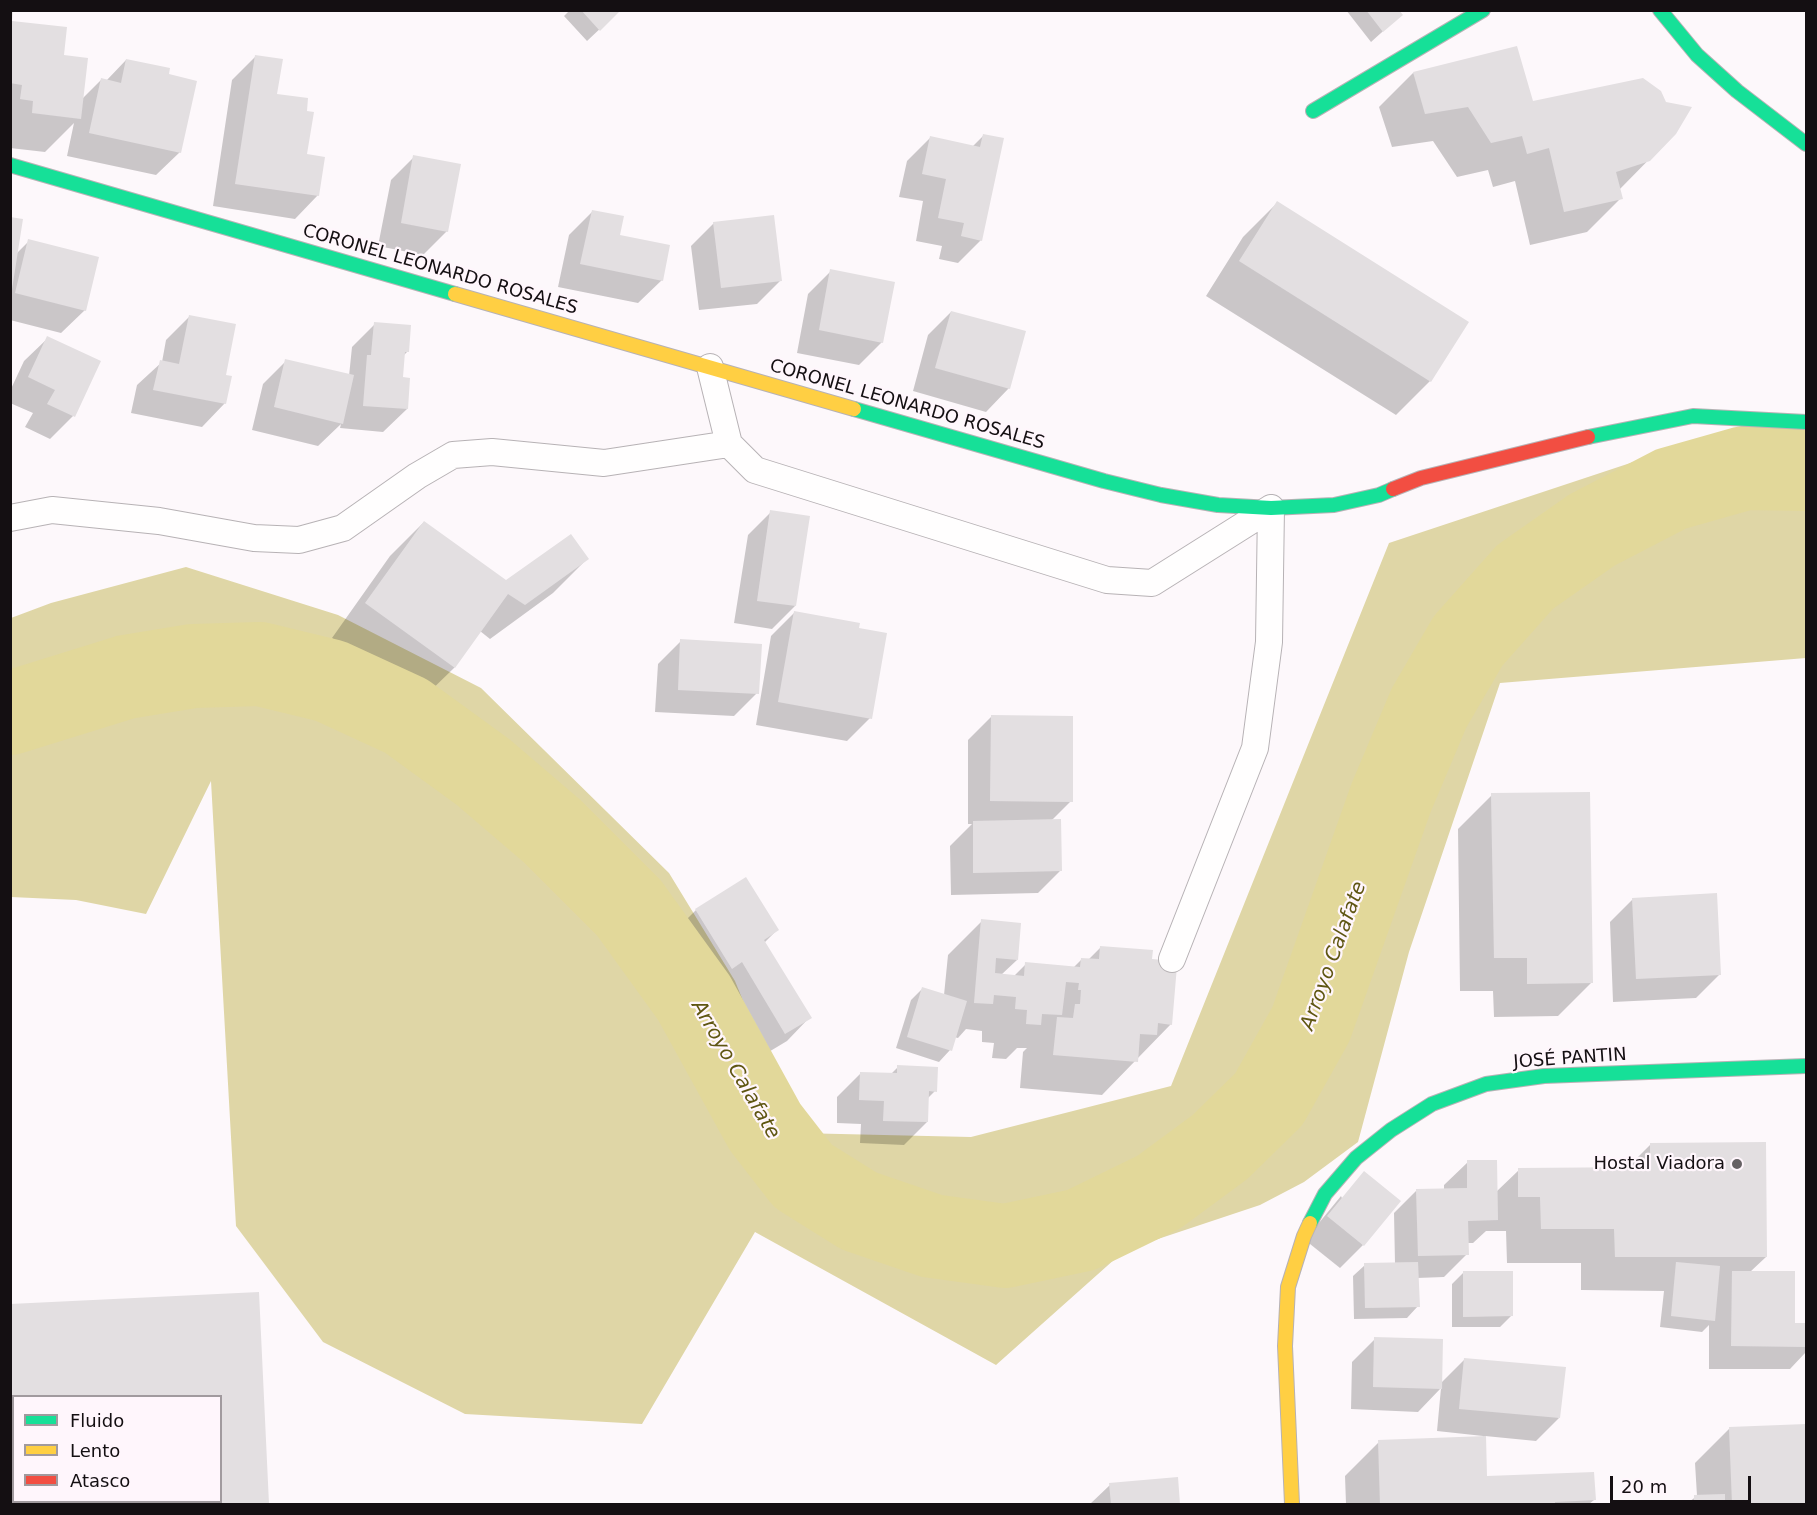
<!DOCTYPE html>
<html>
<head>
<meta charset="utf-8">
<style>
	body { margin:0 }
	#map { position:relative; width:1817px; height:1515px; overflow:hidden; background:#fdf8fb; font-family:"DejaVu Sans",sans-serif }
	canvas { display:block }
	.frame { position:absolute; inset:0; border:12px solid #140f12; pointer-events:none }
	.legend { position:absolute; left:12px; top:1395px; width:210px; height:108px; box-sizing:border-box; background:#fff6fc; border:2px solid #a19a9e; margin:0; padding:8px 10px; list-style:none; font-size:18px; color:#140f12 }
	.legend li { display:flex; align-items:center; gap:12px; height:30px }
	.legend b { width:30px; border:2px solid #a19a9e }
	.scale { position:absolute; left:1610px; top:1476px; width:141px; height:27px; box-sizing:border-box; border:3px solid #140f12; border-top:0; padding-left:8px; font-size:18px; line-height:21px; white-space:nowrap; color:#140f12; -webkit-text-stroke:4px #fff6fc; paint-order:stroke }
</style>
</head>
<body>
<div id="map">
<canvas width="1817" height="1515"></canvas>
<div class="frame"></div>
<ul class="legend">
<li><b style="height:8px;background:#16e098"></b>Fluido</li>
<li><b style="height:8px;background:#ffcf43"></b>Lento</li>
<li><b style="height:8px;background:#f24e42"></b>Atasco</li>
</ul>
<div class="scale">20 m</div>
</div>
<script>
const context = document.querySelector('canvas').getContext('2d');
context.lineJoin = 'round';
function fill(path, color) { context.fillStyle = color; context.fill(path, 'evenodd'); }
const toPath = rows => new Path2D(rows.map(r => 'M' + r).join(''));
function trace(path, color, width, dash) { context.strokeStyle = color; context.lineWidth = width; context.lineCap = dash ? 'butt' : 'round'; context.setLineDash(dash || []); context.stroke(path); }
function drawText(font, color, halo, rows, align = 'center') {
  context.font = font + ' "DejaVu Sans",sans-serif'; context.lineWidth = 4.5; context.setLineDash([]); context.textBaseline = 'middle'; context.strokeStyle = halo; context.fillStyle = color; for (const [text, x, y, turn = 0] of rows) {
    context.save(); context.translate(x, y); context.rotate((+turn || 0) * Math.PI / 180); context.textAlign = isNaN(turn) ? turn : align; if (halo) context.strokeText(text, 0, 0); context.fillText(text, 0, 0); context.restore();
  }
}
fill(toPath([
	[1806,415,1806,658,1500,683,1409,952,1358,1142,1304,1182,1260,1205,1125,1250,996,1365,755,1232,642,1424,465,1414,323,1342,236,1226,211,781,146,914,76,900,11,897,11,618,51,603,186,567,338,615,481,688,669,873,735,981,797,1133,971,1137,1171,1086,1389,543,1772,416]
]), '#dfd6a6');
fill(toPath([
	[570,10,620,10,587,41,564,16],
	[1346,10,1397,10,1401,15,1371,42],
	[10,22,62,56,81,100,101,80,106,81,126,60,180,152,156,175,67,156,74,123,45,152,10,148],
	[255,57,305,155,318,195,295,219,213,206,232,80],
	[1413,73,1532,103,1675,133,1619,190,1621,198,1587,232,1530,245,1515,181,1493,187,1488,170,1457,177,1433,141,1392,147,1379,107],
	[983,136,981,240,958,263,939,259,942,246,916,241,923,201,899,197,907,161,930,138,972,147],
	[414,157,447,231,423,255,378,246,391,180],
	[1277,203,1467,323,1430,381,1396,415,1206,296,1243,237],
	[592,212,662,280,638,303,558,287,569,235],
	[10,218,16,254,29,241,85,310,61,333,10,320],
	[714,223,780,281,757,304,699,310,691,246],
	[831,271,882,342,859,365,797,353,808,294],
	[951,312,1009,388,986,412,913,391,928,335],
	[189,317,224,376,225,403,202,427,131,413,137,385,162,362,166,340],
	[375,324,408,351,403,356,402,379,407,409,383,432,340,428,341,424,318,446,252,430,263,384,286,361,349,376,352,347],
	[48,338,73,416,50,439,25,427,33,413,10,403,10,391,24,361],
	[771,512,795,606,772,629,734,623,748,535],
	[424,522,506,582,587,559,553,593,490,639,480,631,454,668,420,701,332,638,390,556],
	[794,613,870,718,847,741,756,725,771,636],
	[681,641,757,693,734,716,655,712,658,664],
	[991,717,1071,801,1051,821,1061,870,1038,893,951,895,950,846,972,824,968,824,968,740],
	[1492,795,1592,982,1558,1016,1494,1017,1493,991,1460,991,1458,829],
	[1633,899,1719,975,1696,998,1613,1002,1610,922],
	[696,910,777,930,764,943,810,1017,787,1041,762,1056,718,984,708,991,673,933],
	[982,921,1017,960,1001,975,1013,977,1026,964,1073,968,1081,960,1088,960,1101,947,1150,961,1171,1024,1102,1095,1020,1088,1023,1052,1027,1048,1017,1048,1006,1059,992,1058,994,1043,982,1042,982,1031,966,1029,958,1038,954,1037,950,1050,939,1062,896,1048,911,1000,923,988,944,995,948,955],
	[898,1067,935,1091,927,1099,927,1122,904,1145,860,1143,861,1124,837,1123,837,1097,860,1074,890,1075],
	[1651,1144,1766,1257,1750,1272,1793,1324,1806,1324,1806,1352,1790,1369,1709,1369,1709,1325,1702,1332,1660,1327,1664,1291,1581,1290,1581,1263,1507,1263,1506,1231,1486,1231,1473,1243,1467,1243,1467,1254,1444,1277,1417,1278,1418,1306,1407,1318,1354,1319,1353,1276,1365,1265,1395,1264,1394,1213,1417,1190,1444,1190,1444,1185,1468,1162,1496,1192,1519,1170,1626,1169],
	[1341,1196,1363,1245,1340,1268,1305,1240],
	[1464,1272,1512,1315,1500,1327,1452,1327,1452,1284],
	[257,1293,268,1504,132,1504,132,1502,220,1502,220,1396,14,1396,14,1502,20,1502,21,1504,10,1504,10,1306],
	[1375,1339,1441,1383,1465,1359,1559,1418,1536,1441,1485,1436,1486,1478,1594,1500,1589,1504,1346,1504,1345,1476,1379,1442,1483,1438,1483,1436,1437,1431,1441,1388,1418,1412,1351,1409,1352,1362],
	[1806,1426,1806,1504,1686,1504,1697,1496,1695,1463,1729,1429],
	[1176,1479,1179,1504,1090,1504,1110,1485]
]), '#0003');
trace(toPath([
	[10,713,126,677,193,666,260,664,330,681,406,716,483,772,552,831,629,908,694,998,765,1127,803,1176,859,1211,932,1236,1005,1246,1081,1230,1159,1192,1220,1147,1269,1099,1311,1024,1391,798,1429,708,1468,641,1525,577,1592,530,1671,489,1745,468,1806,469]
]), '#e2d89a', 84);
fill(toPath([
	[10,10,13,10,12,21,67,27,64,55,88,58,81,119,32,113,33,101,20,99,22,85,10,83],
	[581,10,621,10,600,31],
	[1366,10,1399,10,1403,15,1383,32],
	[1517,46,1533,101,1643,78,1661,91,1666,102,1692,107,1676,134,1650,161,1616,172,1623,199,1564,212,1549,148,1527,154,1522,136,1491,143,1468,107,1425,114,1413,72],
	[255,55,283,59,277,94,308,98,307,111,314,112,307,154,325,157,319,196,235,184],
	[126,59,170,68,169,74,197,81,181,153,89,133,101,78,121,83],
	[983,134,1004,138,982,241,961,236,964,223,938,218,946,179,922,174,930,136,980,147],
	[413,155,461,164,448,232,401,223],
	[1277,201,1469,322,1431,382,1239,261],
	[592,210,624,216,620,235,670,245,663,281,580,264],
	[774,215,782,281,721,288,713,222],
	[10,217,23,219,12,289,10,289],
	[28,239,99,257,86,311,15,293],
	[830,269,895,282,883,343,819,330],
	[951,311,1026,331,1010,389,935,368],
	[189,315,236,324,226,375,232,376,226,404,153,390,160,360,179,364],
	[374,322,411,325,409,352,405,352,403,377,410,378,408,409,363,406,367,355,371,355],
	[47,336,101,361,75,417,47,404,55,390,28,377],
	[285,359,354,375,343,424,274,407],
	[770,510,810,516,796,606,757,601],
	[424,521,506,580,571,534,589,559,525,605,508,594,455,668,365,603],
	[794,611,860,623,859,628,887,633,872,719,778,702],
	[680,639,762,644,759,694,678,690],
	[991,715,1073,716,1073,802,990,801],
	[1590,792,1593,983,1527,984,1527,958,1494,958,1491,793],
	[1061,819,1062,871,973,873,973,821],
	[746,877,779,930,764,940,812,1018,785,1034,742,962,732,969,695,909],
	[1717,893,1721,975,1636,979,1632,898],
	[981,919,1021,923,1018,960,996,958,995,973,1024,976,1025,962,1080,967,1081,958,1099,959,1100,946,1153,950,1152,959,1163,960,1177,966,1172,1025,1158,1023,1157,1035,1140,1034,1138,1062,1053,1055,1057,1017,1073,1018,1075,1004,1080,1004,1081,990,1078,990,1079,983,1066,982,1062,1015,1042,1014,1041,1025,1026,1024,1027,1010,1015,1009,1016,997,994,995,993,1004,974,1003],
	[922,987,967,1001,952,1051,907,1037],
	[897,1065,938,1067,937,1092,929,1091,928,1122,883,1121,884,1101,859,1100,860,1072,897,1073],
	[1766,1142,1767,1257,1615,1257,1614,1229,1541,1229,1540,1197,1518,1197,1518,1168,1650,1167,1650,1143],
	[1467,1160,1497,1160,1498,1220,1468,1221,1469,1255,1418,1256,1416,1189,1467,1188],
	[1364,1171,1401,1201,1364,1246,1327,1216],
	[1418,1262,1420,1307,1365,1308,1364,1263],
	[1676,1262,1720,1266,1715,1321,1671,1316],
	[1463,1271,1513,1271,1513,1316,1463,1317],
	[1732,1271,1795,1271,1795,1323,1806,1323,1806,1347,1731,1346],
	[259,1292,269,1504,177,1504,177,1502,220,1502,220,1396,14,1396,14,1416,10,1416,10,1304],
	[1374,1337,1443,1339,1442,1389,1373,1387],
	[1464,1358,1566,1367,1560,1418,1459,1409],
	[1806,1424,1806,1504,1732,1504,1729,1427],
	[10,1430,14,1430,14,1502,22,1502,22,1504,10,1504],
	[1486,1436,1487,1476,1594,1472,1596,1500,1555,1502,1555,1504,1380,1504,1378,1440],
	[1178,1477,1180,1504,1111,1504,1109,1483],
	[1725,1494,1725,1504,1694,1504,1694,1495]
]), '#e3dfe1');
const lane = toPath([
	[710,367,729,444,755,470,1107,580,1152,583,1271,508],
	[10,518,52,510,159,521,254,538,299,540,343,528,417,476,453,455,492,452,604,463,729,444],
	[1172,959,1255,748,1269,642,1271,508]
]);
const fast = toPath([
	[1660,10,1697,55,1737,91,1806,144],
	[1313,111,1483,10],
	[10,165,455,294],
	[854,409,1104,481,1161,495,1218,505,1271,508,1334,505,1379,495,1393,489],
	[1588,437,1693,416,1806,422],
	[1310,1223,1325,1194,1356,1158,1391,1130,1432,1104,1486,1084,1544,1076,1806,1066]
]);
const slow = toPath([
	[455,294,854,409],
	[1292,1504,1285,1346,1288,1287,1304,1236,1310,1223]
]);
const jam = toPath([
	[1393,489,1421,478,1588,437]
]);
trace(lane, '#b7b2b5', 28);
trace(fast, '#b7b2b5', 16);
trace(slow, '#b7b2b5', 16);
trace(jam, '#b7b2b5', 16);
trace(lane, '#fffefe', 26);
trace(fast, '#16e098', 14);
trace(slow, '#ffcf43', 14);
trace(jam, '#f24e42', 14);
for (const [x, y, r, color] of [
	[1737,1164,6,"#666164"]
]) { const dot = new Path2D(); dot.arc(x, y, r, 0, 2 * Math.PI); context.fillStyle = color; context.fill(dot); trace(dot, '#fff6fc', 2); }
drawText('18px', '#140f12', '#fff6fc', [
	["CORONEL LEONARDO ROSALES",440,270,16],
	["CORONEL LEONARDO ROSALES",907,405,16],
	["JOSÉ PANTIN",1570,1059,-4]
]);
drawText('18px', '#140f12', '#fff6fc', [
	["Hostal Viadora",1725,1164]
], 'right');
drawText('italic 20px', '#5f5612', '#fff6fc', [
	["Arroyo Calafate",1334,956,-70],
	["Arroyo Calafate",735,1070,60]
]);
</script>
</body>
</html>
